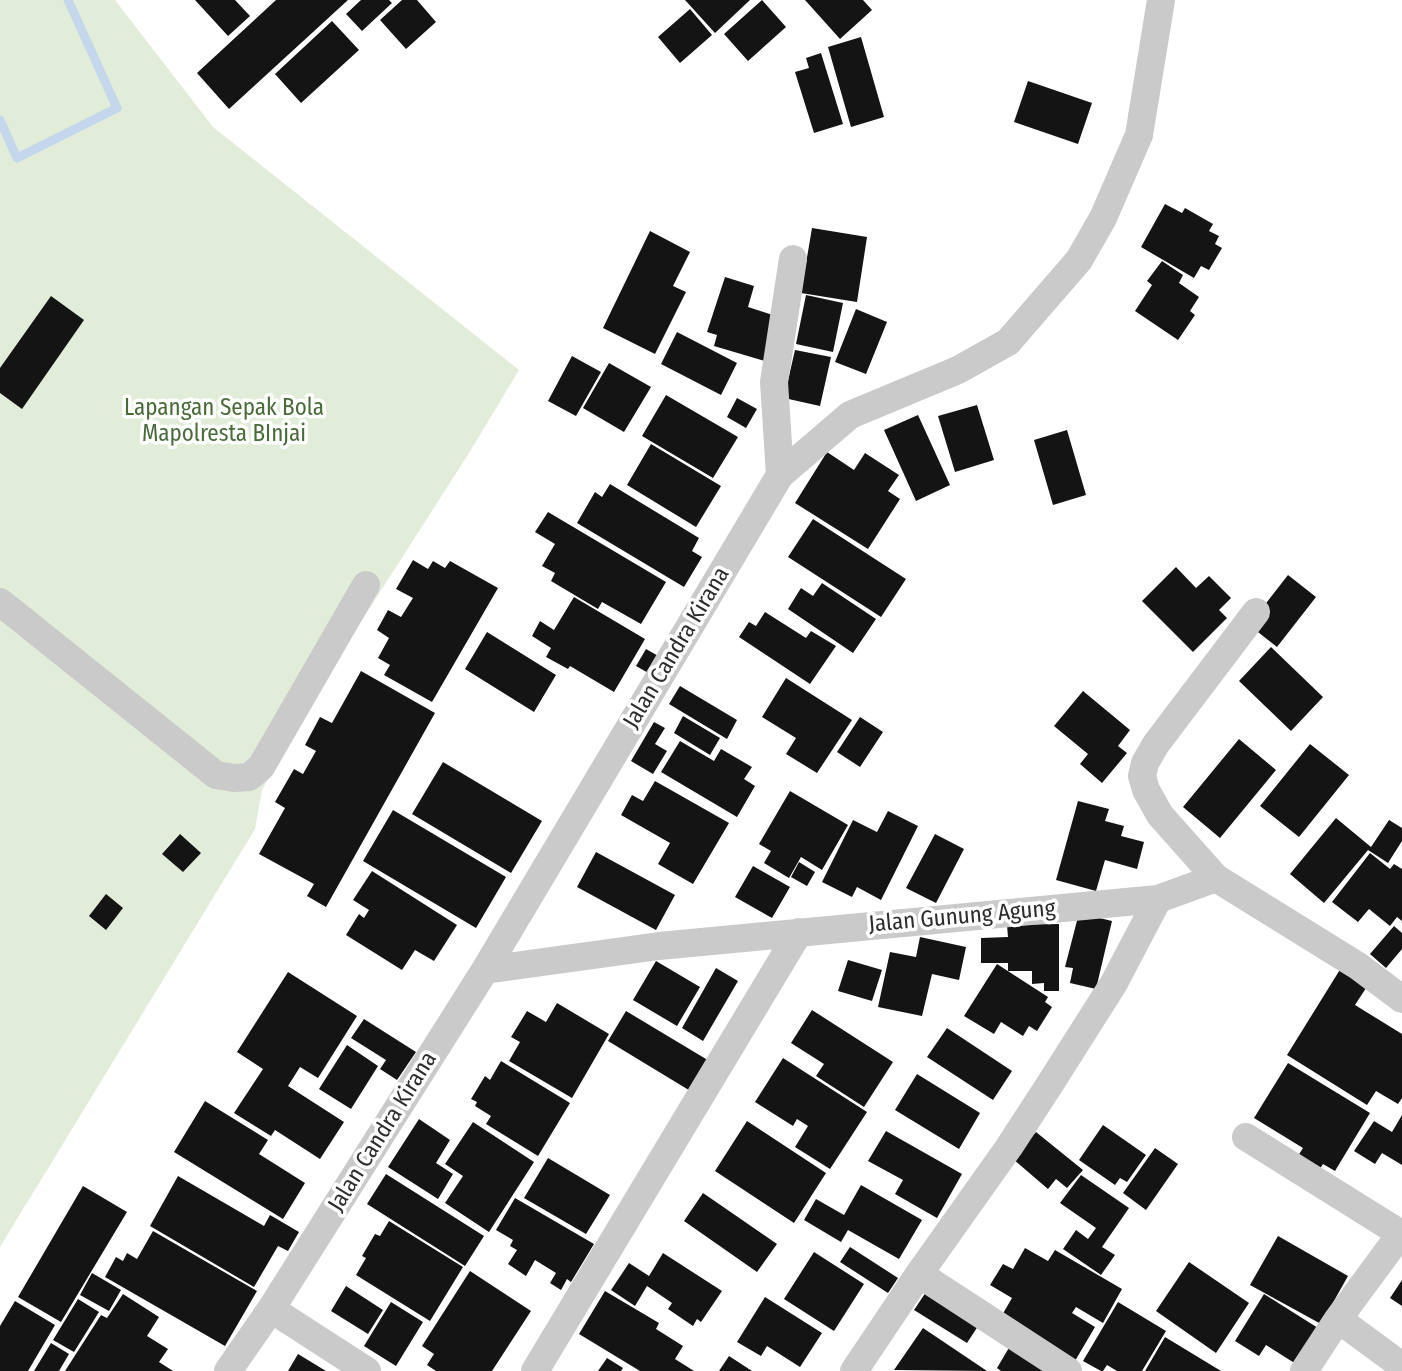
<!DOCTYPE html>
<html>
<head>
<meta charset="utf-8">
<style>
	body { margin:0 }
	canvas { display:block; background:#fff }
</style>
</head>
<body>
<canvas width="1402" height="1371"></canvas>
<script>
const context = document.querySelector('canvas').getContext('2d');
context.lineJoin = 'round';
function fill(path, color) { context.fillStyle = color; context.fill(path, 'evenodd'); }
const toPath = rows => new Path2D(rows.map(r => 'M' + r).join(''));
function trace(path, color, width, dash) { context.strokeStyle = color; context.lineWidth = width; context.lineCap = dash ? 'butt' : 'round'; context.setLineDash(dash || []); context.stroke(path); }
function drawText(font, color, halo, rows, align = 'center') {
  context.font = font + ' "Fira Sans Condensed",sans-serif'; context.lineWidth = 7; context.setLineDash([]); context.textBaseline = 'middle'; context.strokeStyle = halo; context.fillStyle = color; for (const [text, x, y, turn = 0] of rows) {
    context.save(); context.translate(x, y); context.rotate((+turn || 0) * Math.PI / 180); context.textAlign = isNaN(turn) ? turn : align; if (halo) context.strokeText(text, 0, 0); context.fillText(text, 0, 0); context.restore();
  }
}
fill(toPath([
	[0,0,115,0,213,127,519,370,469,453,307,706,262,790,255,829,0,1247]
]), '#e1ecd9');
trace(toPath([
	[0,120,17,158,117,108,68,0]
]), '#c4d7ed', 9);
fill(toPath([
	[195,0,235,0,250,16,228,36],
	[276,0,348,0,229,109,197,73],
	[361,0,389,0,392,3,362,31,346,14],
	[402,0,417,0,436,22,406,49,380,20],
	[685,0,750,0,715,33],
	[762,0,786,27,748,61,724,34],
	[805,0,863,0,872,10,840,39],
	[690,9,712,35,680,63,658,37],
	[332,21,359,50,301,103,275,74],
	[861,37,884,117,851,127,828,47],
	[821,53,843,124,814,133,795,72,809,68,806,58],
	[1028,81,1092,103,1078,144,1014,122],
	[1165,204,1182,213,1185,208,1213,224,1209,231,1219,236,1215,244,1222,248,1209,270,1201,266,1194,278,1141,247],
	[812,228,867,237,857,302,801,293],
	[650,231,690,252,673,286,686,292,655,354,603,328],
	[1162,261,1183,275,1179,283,1199,297,1190,311,1195,315,1178,340,1135,311,1152,285,1147,281],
	[725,277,754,286,748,307,782,318,768,362,714,346,717,335,707,332],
	[806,295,843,303,833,352,796,344],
	[51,296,84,320,22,409,0,393,0,368],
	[856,309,887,322,866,374,835,362],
	[677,332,737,363,721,395,661,364],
	[795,350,831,357,820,406,784,398],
	[572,356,601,372,576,416,548,401],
	[609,363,651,387,624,432,583,408],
	[666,395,738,437,713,478,642,436],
	[737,398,757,409,746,428,727,417],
	[977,405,994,460,955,472,938,416],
	[918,415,950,485,916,501,884,430],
	[1067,430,1086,495,1053,505,1034,440],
	[651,444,721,486,696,527,627,485],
	[827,452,854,470,865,453,899,475,888,491,900,499,868,549,795,503],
	[610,484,699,538,692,551,702,557,684,587,577,523,595,492,602,497],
	[548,512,666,582,641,624,602,602,598,609,551,581,555,573,542,566,555,544,535,532],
	[813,519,906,579,881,617,788,557],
	[413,560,428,569,433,561,445,568,450,561,498,588,432,702,384,675,390,665,378,658,389,638,377,630,388,610,401,617,413,598,396,589],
	[1176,567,1196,588,1209,576,1231,598,1219,610,1227,618,1193,652,1142,601],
	[1288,575,1316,597,1277,647,1249,625],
	[822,583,876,619,853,653,788,609,801,588,813,596],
	[574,597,645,639,614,692,570,666,568,669,546,657,551,648,532,636,540,621,554,630],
	[765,612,806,638,811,631,836,646,810,684,739,637,749,622,756,626],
	[487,632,556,675,534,712,465,669],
	[1271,647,1323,697,1291,731,1239,681],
	[646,649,660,657,650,674,636,666],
	[361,671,435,713,326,907,307,896,314,884,259,854,285,808,275,802,294,769,303,774,316,751,305,745,320,717,332,723],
	[786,678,852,720,817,773,786,754,796,738,762,717],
	[680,686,737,720,727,739,669,704],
	[1083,691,1130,730,1118,746,1127,753,1102,783,1080,764,1088,754,1054,726],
	[683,716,720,738,710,755,674,733],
	[860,717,883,732,860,767,837,752],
	[654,722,665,728,655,744,667,751,653,774,631,761],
	[1239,739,1276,770,1220,838,1183,807],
	[680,741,714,761,721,749,752,767,744,779,755,786,737,817,661,772],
	[1310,744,1349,775,1299,837,1260,806],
	[443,762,542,821,511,873,412,814],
	[655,781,729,823,693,884,658,864,670,843,621,815,632,795,643,801],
	[790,791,848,825,822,870,801,857,789,878,764,863,771,851,759,844],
	[1078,801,1109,809,1105,821,1124,826,1121,836,1144,842,1137,869,1105,860,1096,891,1056,880],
	[393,810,506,877,476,928,363,861],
	[888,811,918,826,881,900,857,887,852,897,822,882,853,820,877,832],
	[1336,818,1371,847,1389,820,1402,828,1402,841,1388,863,1368,850,1324,903,1290,874],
	[180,834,201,853,183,872,162,854],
	[935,834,964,849,936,903,906,888],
	[596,852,675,895,656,930,577,887],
	[1370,853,1390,869,1394,864,1402,869,1402,921,1397,917,1390,926,1369,909,1358,922,1332,902],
	[799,862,815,872,807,886,791,877],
	[753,866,790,887,772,918,735,897],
	[372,871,457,925,434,961,415,950,402,970,346,935,359,914,364,918,369,910,353,900],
	[106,894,123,908,106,930,89,916],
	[1079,913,1112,921,1096,989,1070,983,1073,968,1065,967],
	[1059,924,1059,991,1044,991,1044,983,1032,984,1032,971,1008,971,1008,963,981,963,981,938,1008,937,1007,925],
	[1394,926,1402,933,1402,949,1386,968,1370,954],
	[920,937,966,947,959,980,932,974,922,1016,878,1007,890,952,916,957],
	[848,960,882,970,872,1001,838,991],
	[656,961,700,987,677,1026,633,1000],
	[997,964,1048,997,1045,1002,1052,1007,1037,1031,1029,1026,1023,1036,1001,1022,994,1034,964,1016],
	[716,968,738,981,703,1041,682,1028],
	[1341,968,1368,985,1355,1005,1402,1034,1402,1098,1398,1104,1376,1091,1367,1105,1287,1055],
	[288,972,357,1016,318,1078,300,1067,288,1086,344,1122,320,1159,275,1130,271,1136,234,1113,263,1069,237,1052],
	[557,1003,609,1034,572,1098,509,1061,520,1042,511,1037,527,1011,546,1022],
	[812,1010,893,1062,864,1107,816,1076,824,1064,791,1043],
	[626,1011,716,1065,697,1095,608,1041],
	[364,1019,416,1052,397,1080,380,1069,386,1060,351,1038],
	[947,1028,1012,1071,993,1100,927,1057],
	[347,1045,378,1066,351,1109,319,1089],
	[783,1058,867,1112,830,1169,795,1147,808,1126,797,1119,793,1126,755,1102],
	[501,1061,570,1103,538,1156,486,1124,491,1116,475,1106,477,1102,471,1099,485,1076,490,1080],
	[1288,1063,1370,1113,1335,1171,1323,1164,1316,1175,1294,1162,1303,1148,1254,1118],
	[917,1074,980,1113,959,1149,895,1110],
	[205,1101,268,1140,259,1154,305,1183,283,1219,174,1152],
	[1402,1115,1402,1165,1382,1153,1375,1164,1354,1151,1374,1121,1392,1132],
	[419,1119,450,1140,436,1163,453,1174,438,1199,388,1167],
	[747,1121,826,1173,794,1223,715,1171],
	[473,1122,534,1162,489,1232,445,1203,463,1176,445,1164],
	[1103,1125,1146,1155,1127,1182,1120,1178,1115,1185,1079,1160],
	[886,1131,962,1174,937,1218,895,1194,903,1180,868,1161],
	[1036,1132,1083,1170,1067,1188,1056,1179,1048,1189,1013,1159],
	[1155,1148,1178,1164,1146,1210,1123,1193],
	[548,1158,610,1195,586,1234,524,1198],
	[386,1174,484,1236,465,1266,367,1204],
	[1081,1175,1129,1208,1102,1247,1115,1255,1101,1275,1063,1249,1076,1230,1088,1239,1096,1228,1060,1203],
	[178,1176,264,1226,270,1215,299,1232,288,1251,278,1246,254,1287,150,1226],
	[861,1185,922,1220,899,1259,848,1230,841,1242,804,1220,816,1199,844,1215],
	[83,1186,127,1212,61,1322,18,1297],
	[703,1193,777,1244,757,1272,684,1221],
	[515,1198,594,1244,571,1282,567,1279,561,1290,550,1283,556,1273,535,1260,526,1276,508,1264,517,1250,510,1246,513,1240,496,1230],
	[389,1221,463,1267,430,1321,356,1275,366,1258,362,1256,375,1234,380,1236],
	[153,1231,257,1291,225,1346,105,1277,116,1257,123,1261,127,1253,137,1259],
	[1278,1236,1348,1276,1321,1324,1250,1285],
	[850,1247,898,1278,888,1293,840,1262],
	[1025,1248,1048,1261,1055,1250,1122,1289,1103,1323,1076,1307,1072,1313,1095,1327,1072,1366,998,1322,1012,1298,990,1285,1003,1264,1013,1269],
	[814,1252,864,1284,834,1331,784,1299],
	[663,1253,722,1291,701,1322,697,1319,693,1326,668,1309,672,1303,647,1286,635,1306,611,1290,629,1263,649,1276],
	[1189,1262,1249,1303,1216,1353,1156,1311],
	[470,1271,531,1311,492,1371,436,1371,427,1365,434,1354,422,1346],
	[92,1273,121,1290,109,1311,80,1295],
	[1402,1280,1402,1306,1390,1298],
	[346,1286,383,1310,368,1334,331,1311],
	[930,1286,982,1320,967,1343,914,1310],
	[605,1291,659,1323,656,1329,683,1346,675,1359,694,1371,640,1371,579,1334],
	[123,1294,159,1317,147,1336,168,1349,159,1362,173,1371,65,1371,101,1315,107,1318],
	[1264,1294,1318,1328,1296,1364,1266,1345,1259,1356,1235,1341],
	[765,1297,822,1333,800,1367,767,1346,761,1356,737,1342],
	[78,1299,99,1312,74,1352,53,1340],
	[15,1301,55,1325,28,1371,0,1371,0,1326],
	[391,1302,423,1322,396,1366,364,1346],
	[1118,1302,1166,1331,1142,1371,1117,1371,1107,1365,1103,1371,1101,1371,1083,1361],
	[923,1328,987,1371,894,1370],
	[1165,1337,1221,1371,1145,1371],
	[1013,1341,1052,1371,1001,1371,997,1368],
	[51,1343,69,1354,59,1371,34,1371],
	[298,1354,326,1371,288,1371],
	[729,1356,752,1371,719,1371],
	[607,1358,623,1368,621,1371,598,1371]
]), '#141414');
trace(toPath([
	[780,475,774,382,793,259],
	[0,602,216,775,234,778,249,777,261,767,366,585],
	[1216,878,1160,815,1146,790,1142,776,1145,763,1156,744,1256,612],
	[485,970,659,946,1158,899,1216,878,1358,966,1402,999],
	[1246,1137,1401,1234],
	[919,1274,1068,1371],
	[271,1309,367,1371],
	[1338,1319,1402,1366],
	[228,1371,271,1309,485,970,780,475,850,415,958,370,1008,342,1079,260,1103,218,1139,135,1161,0],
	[535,1371,799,932],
	[854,1371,919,1274,1009,1147,1050,1084,1114,983,1158,899],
	[1304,1371,1338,1319,1402,1232]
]), '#cacaca', 28);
drawText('23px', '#496b38', '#fff', [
	["Lapangan Sepak Bola",224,409],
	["Mapolresta BInjai",224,435]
]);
drawText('23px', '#2d2d2d', '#fff', [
	["Jalan Candra Kirana",677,648,-59],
	["Jalan Gunung Agung",962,917,-5],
	["Jalan Candra Kirana",383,1132,-58]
]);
</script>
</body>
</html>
